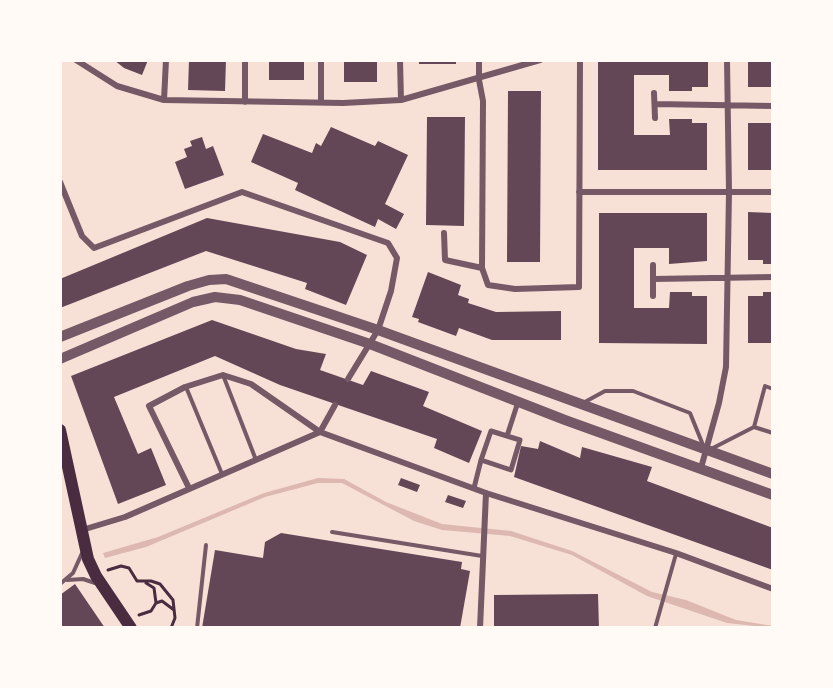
<!DOCTYPE html>
<html>
<head>
<meta charset="utf-8">
<style>
	body { margin:0 }
	#map { position:relative; width:833px; height:688px; overflow:hidden; background:#f7e1d7; font-family:Raleway,sans-serif }
	canvas { display:block }
	.frame { position:absolute; inset:0; border:62px solid #fffaf5; pointer-events:none }
</style>
</head>
<body>
<div id="map">
<canvas width="833" height="688"></canvas>
<div class="frame"></div>
</div>
<script>
const context = document.querySelector('canvas').getContext('2d');
context.lineJoin = 'round';
function fill(path, color) { context.fillStyle = color; context.fill(path, 'evenodd'); }
const toPath = rows => new Path2D(rows.map(r => 'M' + r).join(''));
function trace(path, color, width, dash) { context.strokeStyle = color; context.lineWidth = width; context.lineCap = dash ? 'butt' : 'round'; context.setLineDash(dash || []); context.stroke(path); }
fill(toPath([
	[318,478,344,479,386,502,442,524,511,531,572,551,652,592,686,600,736,620,773,626,773,628,727,623,647,596,572,555,510,536,442,530,414,521,342,483,318,483,265,497,146,547,105,558,103,553,158,537,264,493]
]), '#dcb8b0');
fill(toPath([
	[114,60,148,60,142,75,124,68],
	[189,60,226,60,225,91,188,90],
	[269,60,304,60,304,80,269,80],
	[344,60,377,60,377,82,344,82],
	[419,60,456,60,456,64,419,64],
	[598,60,708,60,708,87,692,87,692,91,669,91,669,75,634,75,634,135,670,135,669,119,692,119,692,123,707,123,707,170,598,170],
	[748,60,773,60,773,87,748,87],
	[508,91,541,91,540,262,507,262],
	[427,117,465,117,464,226,426,225],
	[748,123,773,123,773,170,748,170],
	[331,127,375,146,378,141,408,155,385,204,404,214,396,229,378,219,375,227,295,190,298,183,251,162,263,134,312,153,316,143,321,146],
	[202,137,206,149,213,146,224,175,185,189,175,162,187,157,184,149,192,146,190,141],
	[748,212,773,213,773,264,763,264,763,260,748,260],
	[599,213,707,213,707,261,669,264,669,248,634,248,634,308,669,308,670,292,692,292,692,296,707,296,707,344,599,343],
	[207,218,340,242,367,255,346,305,305,289,307,283,206,251,60,308,60,279],
	[428,272,461,285,458,295,469,299,468,303,496,312,561,311,561,340,492,340,459,328,456,336,418,322,419,319,412,317],
	[763,292,773,292,773,343,748,343,748,296,763,296],
	[212,320,296,349,326,354,320,370,363,385,371,371,429,392,423,406,482,431,469,463,434,448,437,439,280,385,215,356,114,397,138,454,151,448,166,485,118,504,71,376],
	[540,441,580,458,582,447,652,467,647,481,773,528,773,570,514,477,521,446,538,449],
	[401,478,420,485,417,492,398,485],
	[448,495,466,501,463,508,445,502],
	[281,533,462,562,461,569,470,571,460,628,202,628,215,550,263,558,265,542],
	[75,584,105,628,60,628,60,595],
	[598,594,599,628,494,628,494,595]
]), '#644757');
trace(toPath([
	[108,570,121,566,129,568,137,581,151,581,160,584,173,600,175,618,171,628],
	[146,583,154,588,156,603],
	[139,615,151,611,156,603,162,601,174,610]
]), '#4a2c40', 3);
trace(toPath([
	[223,375,256,460],
	[186,387,222,474],
	[583,403,605,391,633,391,690,413,703,445],
	[754,427,773,433],
	[711,449,754,427,765,386,773,389],
	[332,532,482,556],
	[67,580,83,579,95,583],
	[60,584,73,573,83,551],
	[197,628,206,545],
	[655,628,676,554]
]), '#755966', 4);
trace(toPath([
	[481,460,491,431,507,436],
	[474,488,481,460,511,470,520,440,507,436,518,402]
]), '#755966', 5);
trace(toPath([
	[76,60,117,86,164,100,343,103,401,100,540,60],
	[400,60,401,100],
	[479,60,479,80,483,101,482,268],
	[654,93,655,118],
	[164,100,166,60],
	[245,102,245,60],
	[321,102,321,60],
	[655,104,773,106],
	[60,182,82,236,94,248,242,192,388,243,397,258,391,291,378,330,348,379],
	[579,192,773,192],
	[444,233,445,260,482,268,488,285,515,289,579,287,580,60],
	[653,265,653,296],
	[653,279,773,277],
	[320,432,335,405],
	[701,468,719,403,726,367,729,192,727,60],
	[189,488,149,406,185,387,223,375,251,384,320,432,486,493,676,553,773,589],
	[82,530,125,517,320,432],
	[480,628,486,493]
]), '#755966', 6);
trace(toPath([
	[60,337,188,286,209,280,226,279,378,330,773,474],
	[60,359,193,302,215,297,240,300,370,344,565,420,773,495]
]), '#755966', 10);
trace(toPath([
	[60,430,88,559,96,576,131,628]
]), '#4a2c40', 12);
</script>
</body>
</html>
